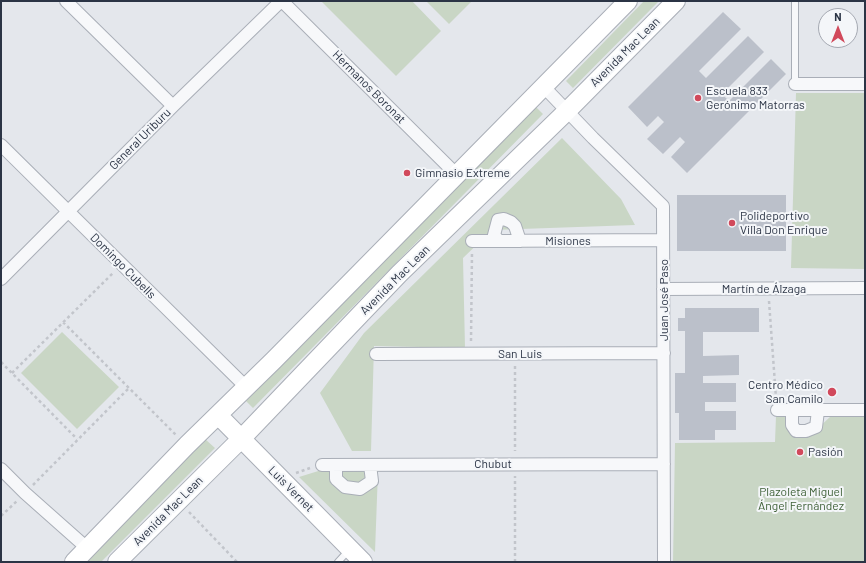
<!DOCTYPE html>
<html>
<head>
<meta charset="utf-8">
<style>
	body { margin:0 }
	#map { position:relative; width:866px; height:563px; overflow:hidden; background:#e4e7ec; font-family:Barlow,sans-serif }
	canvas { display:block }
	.frame { position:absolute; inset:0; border:2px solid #2b3445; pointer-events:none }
	.north { position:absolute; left:818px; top:8px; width:40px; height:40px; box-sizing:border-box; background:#f4f6f9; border:1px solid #a4a8b1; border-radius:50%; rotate:0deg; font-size:11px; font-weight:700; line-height:16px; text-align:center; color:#2b3445 }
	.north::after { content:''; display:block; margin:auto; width:14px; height:18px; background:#d1495b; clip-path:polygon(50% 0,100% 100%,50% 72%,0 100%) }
</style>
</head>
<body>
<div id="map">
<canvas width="866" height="563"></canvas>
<div class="frame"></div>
<div class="north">N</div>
</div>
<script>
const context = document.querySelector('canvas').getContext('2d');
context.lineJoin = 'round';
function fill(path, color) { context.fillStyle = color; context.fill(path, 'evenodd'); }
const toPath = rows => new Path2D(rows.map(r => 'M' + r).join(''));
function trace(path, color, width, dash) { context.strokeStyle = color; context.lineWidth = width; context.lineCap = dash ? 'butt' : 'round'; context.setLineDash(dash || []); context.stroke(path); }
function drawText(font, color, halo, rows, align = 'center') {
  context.font = font + ' Barlow,sans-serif'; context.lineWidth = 4; context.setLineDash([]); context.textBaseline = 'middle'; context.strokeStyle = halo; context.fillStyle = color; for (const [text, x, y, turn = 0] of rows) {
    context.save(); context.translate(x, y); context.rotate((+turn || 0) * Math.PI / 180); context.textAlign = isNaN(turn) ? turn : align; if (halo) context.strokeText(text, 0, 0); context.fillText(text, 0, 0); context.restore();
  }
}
fill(toPath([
	[321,1,412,1,441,31,396,76],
	[426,1,472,1,449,24],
	[644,1,659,1,573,88,566,81],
	[796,93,865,93,865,269,791,268],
	[536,107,543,114,253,408,246,401],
	[562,138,621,199,635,225,492,230,463,258,465,348,374,346,371,451,352,451,320,393,364,333],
	[62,332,119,387,77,429,21,373],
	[776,416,788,416,790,430,814,432,831,416,865,417,865,562,673,562,675,443,775,442],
	[205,439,215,448,101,562,84,562],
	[328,468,378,471,375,552,299,477]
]), '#c9d6c5');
fill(toPath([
	[723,12,741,29,699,71,706,78,748,36,764,52,722,94,729,101,771,59,786,74,687,173,671,157,685,142,680,137,663,154,647,139,664,122,658,116,647,127,628,107],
	[677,195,786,195,786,251,677,251],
	[685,308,759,308,759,332,703,332,703,356,739,355,739,375,703,376,703,383,736,383,736,402,705,402,705,411,736,411,736,430,715,430,715,440,679,440,679,413,675,413,675,373,685,373,685,331,678,331,678,318,685,318]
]), '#bbc0ca');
const lane = toPath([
	[795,1,795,84],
	[338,562,349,550]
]);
const street = toPath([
	[66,1,173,106],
	[282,1,456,174],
	[795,84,865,84],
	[544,87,593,138,663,206,664,562],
	[1,145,246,387],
	[472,241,663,240],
	[499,241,494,235,498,220,504,219,511,222,515,226,520,241],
	[1,279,173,106,281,1],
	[663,289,865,288],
	[376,354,664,353],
	[777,410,865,410],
	[792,410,792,425,796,431,806,431,816,427,818,411],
	[322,465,664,464],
	[336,465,336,479,345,487,360,489,372,481,370,465],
	[1,469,25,493,87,548]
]);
const secondary = toPath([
	[218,415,363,562],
	[74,562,187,445,274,360,628,1],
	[117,562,241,439,399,274,567,111,676,1]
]);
trace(lane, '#a9aeb7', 8);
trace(street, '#a9aeb7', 14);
trace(secondary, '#a9aeb7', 20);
trace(toPath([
	[769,301,776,398],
	[63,322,176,435],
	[471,341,472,252],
	[1,362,77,439],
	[515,366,515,451],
	[12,373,113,273],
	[296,473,310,468],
	[33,485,129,388],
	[189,512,237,562],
	[1,516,17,501],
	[515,562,515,476]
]), '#c2c5cb', 2.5, [3, 3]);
trace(lane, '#f7f8fa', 6);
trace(street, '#f7f8fa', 12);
trace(secondary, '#fff', 18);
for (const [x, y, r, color] of [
	[698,98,4,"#d1495b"],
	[407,173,4,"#d1495b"],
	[732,223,4,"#d1495b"],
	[832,392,5,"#d1495b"],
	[800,452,4,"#d1495b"]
]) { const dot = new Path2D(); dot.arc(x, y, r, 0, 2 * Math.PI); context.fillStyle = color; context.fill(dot); trace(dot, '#f4f6f9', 1.5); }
drawText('12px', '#2b3445', '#f4f6f9', [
	["Avenida Mac Lean",625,52,-45],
	["Hermanos Boronat",369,87,45],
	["General Uriburu",140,139,-45],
	["Misiones",568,241],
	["Domingo Cubells",123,266,45],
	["Avenida Mac Lean",395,280,-45],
	["Martín de Álzaga",764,289],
	["Juan José Paso",664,300,-90],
	["San Luis",520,354],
	["Chubut",493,464],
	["Luis Vernet",291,489,45],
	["Avenida Mac Lean",168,511,-45]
]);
drawText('12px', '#2b3445', '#f4f6f9', [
	["Escuela 833",706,91],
	["Gerónimo Matorras",706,105],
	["Gimnasio Extreme",415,173],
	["Polideportivo",740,216],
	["Villa Don Enrique",740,230],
	["Centro Médico",823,385,"right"],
	["San Camilo",823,399,"right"],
	["Pasión",808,452]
], 'left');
drawText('12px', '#3f6138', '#f4f6f9', [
	["Plazoleta Miguel",801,492],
	["Ángel Fernández",801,506]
]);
</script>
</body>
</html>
